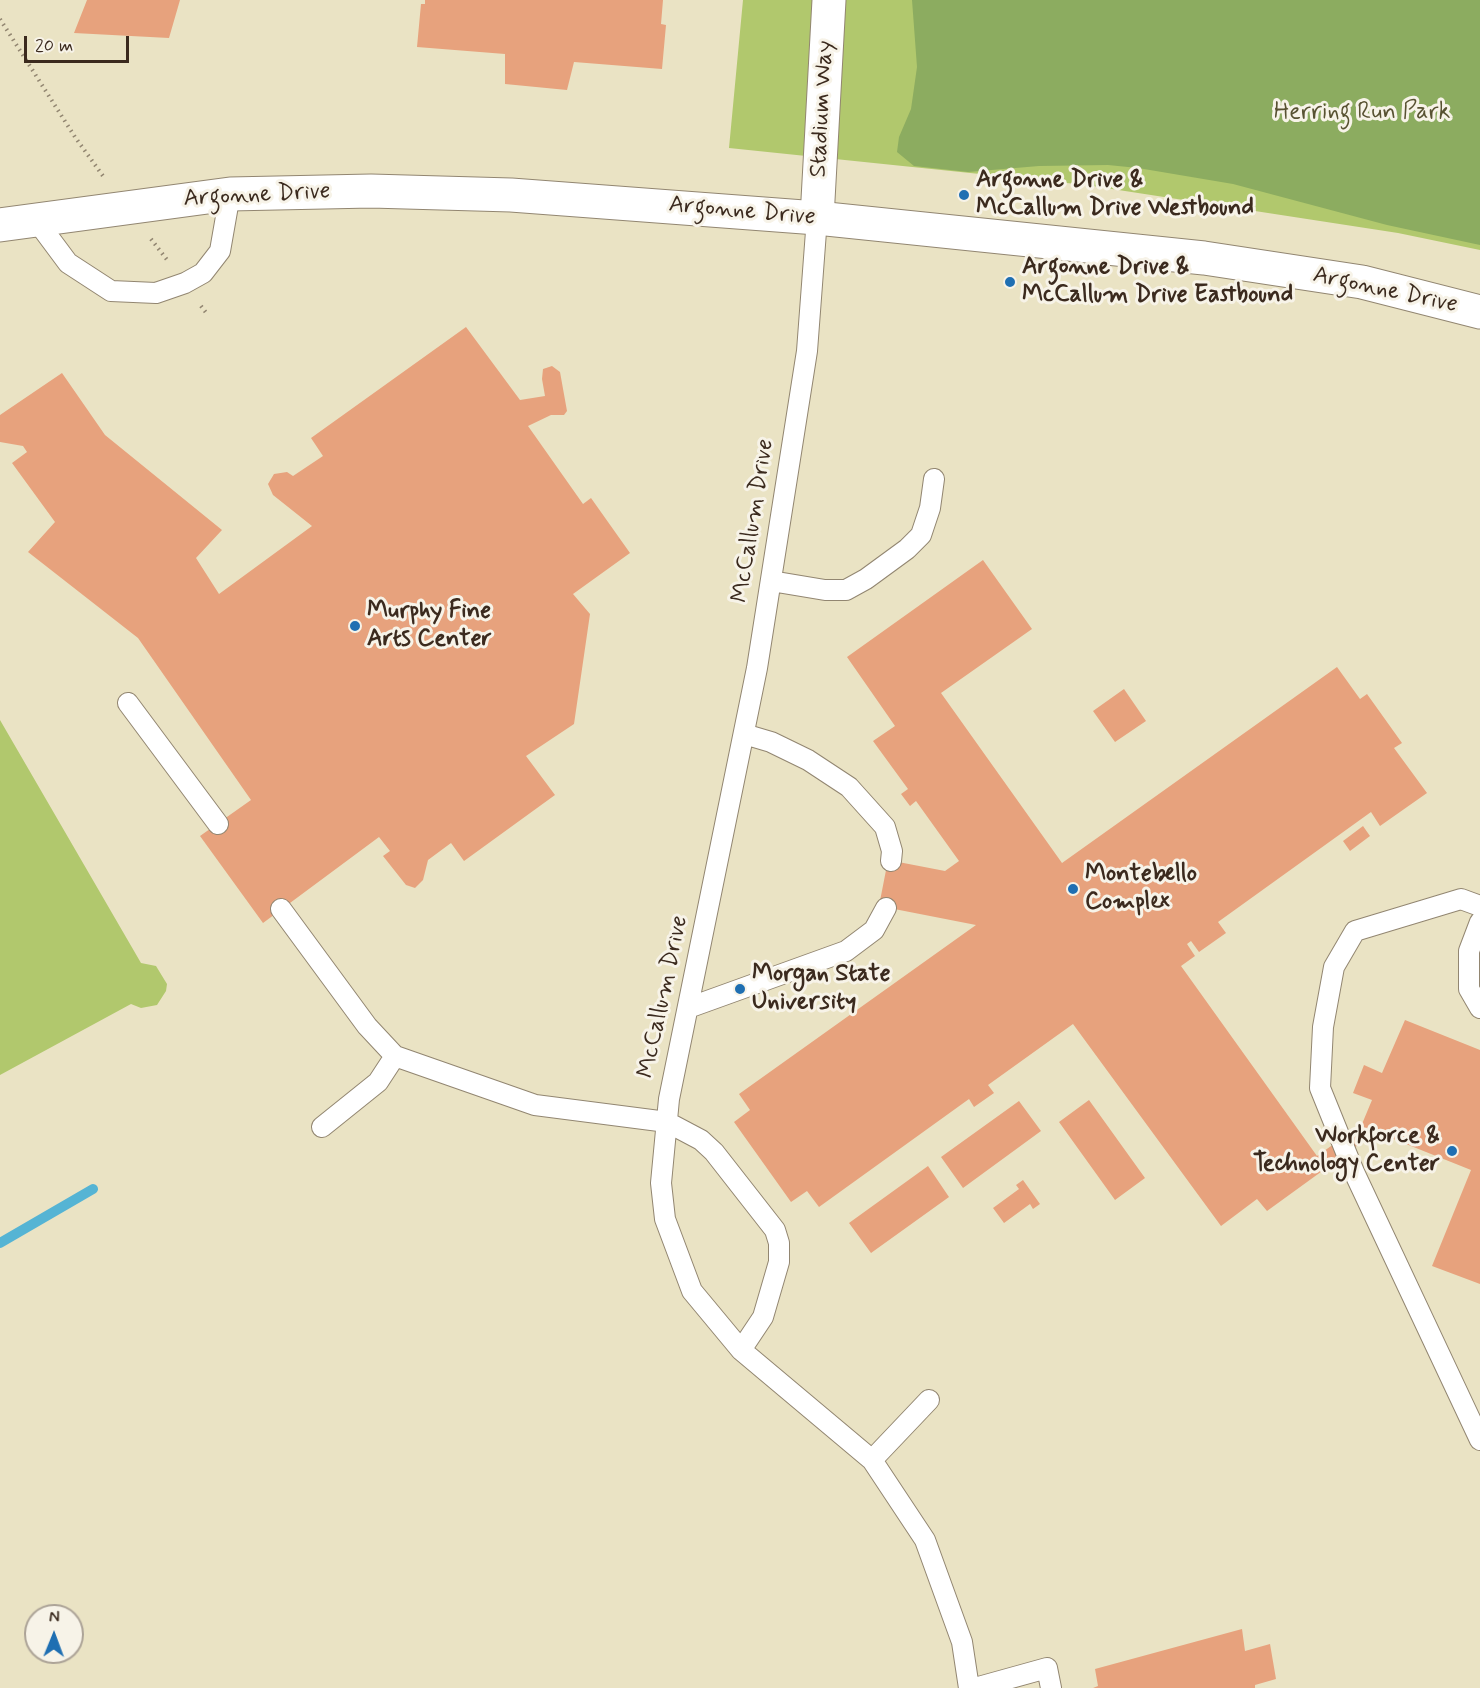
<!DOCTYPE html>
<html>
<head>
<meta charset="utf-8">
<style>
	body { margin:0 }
	#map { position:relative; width:1480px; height:1688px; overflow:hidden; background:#eae3c4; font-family:Mynerve,sans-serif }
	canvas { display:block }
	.north { position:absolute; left:24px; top:1604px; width:60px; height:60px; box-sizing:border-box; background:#f7f3e8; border:2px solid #aca397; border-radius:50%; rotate:1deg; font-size:16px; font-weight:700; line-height:24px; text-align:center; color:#3b2a1e }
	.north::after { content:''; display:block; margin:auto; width:21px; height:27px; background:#1f6fb2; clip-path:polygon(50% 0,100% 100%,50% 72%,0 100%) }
	.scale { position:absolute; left:24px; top:36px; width:105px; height:27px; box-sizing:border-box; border:3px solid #3b2a1e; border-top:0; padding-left:8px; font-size:18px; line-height:21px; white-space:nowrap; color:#3b2a1e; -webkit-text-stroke:4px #f7f3e8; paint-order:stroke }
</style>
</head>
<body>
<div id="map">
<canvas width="1480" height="1688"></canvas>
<div class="north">N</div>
<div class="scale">20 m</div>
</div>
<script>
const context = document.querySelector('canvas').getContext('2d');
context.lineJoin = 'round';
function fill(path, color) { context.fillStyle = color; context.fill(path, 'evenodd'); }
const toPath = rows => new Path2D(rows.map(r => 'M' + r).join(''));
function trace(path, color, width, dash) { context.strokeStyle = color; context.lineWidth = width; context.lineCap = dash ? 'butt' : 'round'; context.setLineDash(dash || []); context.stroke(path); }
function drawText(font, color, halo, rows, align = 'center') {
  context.font = font + ' Mynerve,sans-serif'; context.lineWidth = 6; context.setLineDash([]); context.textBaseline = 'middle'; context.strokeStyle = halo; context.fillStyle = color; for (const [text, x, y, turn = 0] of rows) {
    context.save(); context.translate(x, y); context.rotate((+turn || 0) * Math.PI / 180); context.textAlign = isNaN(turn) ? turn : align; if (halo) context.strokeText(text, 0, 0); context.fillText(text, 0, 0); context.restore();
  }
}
fill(toPath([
	[743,0,1480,0,1480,250,1398,233,1086,185,729,148],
	[0,720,141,963,156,966,167,984,166,991,157,1005,141,1008,131,1004,0,1075]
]), '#b1c86d');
fill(toPath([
	[912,0,1480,0,1480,245,1387,225,1233,184,1138,168,1108,165,1039,166,968,172,914,166,897,152,899,137,911,109,917,67]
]), '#8cac60');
trace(toPath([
	[0,1243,93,1189]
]), '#55b4d4', 10);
fill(toPath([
	[87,0,180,0,169,38,74,33],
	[425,0,663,0,661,24,666,25,662,69,574,62,567,90,505,84,505,54,417,47,421,4,425,4],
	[466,327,520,400,545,396,542,379,543,369,552,366,560,372,567,411,564,415,551,415,528,426,583,504,591,498,630,553,573,594,590,614,574,724,526,756,555,795,464,861,451,843,428,860,423,880,415,888,406,885,383,856,390,851,379,837,263,923,200,836,251,800,138,638,28,552,55,522,12,463,27,452,23,446,0,442,0,415,62,373,105,435,222,530,196,558,219,594,312,526,273,495,268,484,274,474,287,472,293,476,323,456,311,438],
	[983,560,1032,629,941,693,1062,863,1337,667,1360,699,1367,694,1402,743,1394,748,1427,793,1380,826,1371,812,1218,922,1226,933,1199,952,1191,941,1187,944,1195,956,1181,966,1317,1156,1362,1124,1372,1100,1353,1093,1364,1065,1382,1073,1405,1020,1480,1050,1480,1284,1432,1266,1471,1170,1376,1132,1267,1211,1257,1199,1221,1226,1073,1024,988,1085,994,1093,974,1107,969,1099,819,1207,807,1191,791,1202,734,1122,750,1110,739,1094,976,925,879,906,888,860,945,871,959,861,916,801,910,806,901,794,908,789,873,741,895,726,847,657],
	[1124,689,1146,721,1115,742,1093,711],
	[1363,826,1370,836,1350,851,1343,841],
	[1089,1100,1145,1178,1115,1200,1059,1122],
	[1019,1101,1041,1131,963,1188,941,1157],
	[928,1166,949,1197,871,1253,849,1223],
	[1023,1180,1040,1204,1033,1209,1030,1204,1004,1223,993,1208,1019,1189,1016,1185],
	[1242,1629,1245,1651,1270,1644,1276,1679,1255,1685,1255,1688,1093,1688,1098,1686,1095,1669]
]), '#e7a27d');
const lane = toPath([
	[817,218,807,351,757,668,669,1099,661,1183,665,1219,692,1291,741,1350,872,1460,925,1540,962,1642,969,1688],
	[36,220,68,263,111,291,156,293,185,283,203,273,220,251,230,194],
	[771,581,825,590,846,590,866,579,907,549,921,535,930,508,934,479],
	[128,703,218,824],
	[744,734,771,742,808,760,849,787,885,827,892,851,891,861],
	[1480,906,1461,899,1355,931,1334,967,1323,1027,1320,1088,1354,1172,1480,1440],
	[281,909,367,1026,395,1056,535,1105,667,1122,701,1140,714,1152,775,1230,779,1243,779,1262,763,1317,741,1350],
	[1480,922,1469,951,1469,989,1480,1008],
	[688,1008,846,951,874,930,886,908],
	[322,1127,378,1082,395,1056],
	[872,1460,929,1400],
	[975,1688,1047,1668,1051,1688]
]);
const street = toPath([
	[817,218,829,0]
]);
const secondary = toPath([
	[0,225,230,194,371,191,511,195,817,218,1204,258,1362,282,1480,312]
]);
trace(lane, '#928671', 22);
trace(street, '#928671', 35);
trace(secondary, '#928671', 35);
trace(toPath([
	[0,19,75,137,103,176],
	[151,239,168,261],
	[201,306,207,314]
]), '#928671', 4, [1.5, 4.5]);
trace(lane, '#fff', 20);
trace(street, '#fff', 33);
trace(secondary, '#fff', 33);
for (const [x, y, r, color] of [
	[964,195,6,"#1f6fb2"],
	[1010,282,6,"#1f6fb2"],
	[355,626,6,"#1f6fb2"],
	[1073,889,6,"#1f6fb2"],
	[740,989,6,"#1f6fb2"],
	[1452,1151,6,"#1f6fb2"]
]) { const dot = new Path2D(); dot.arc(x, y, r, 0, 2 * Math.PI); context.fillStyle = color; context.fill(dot); trace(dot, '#f7f3e8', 2); }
drawText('24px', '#3b2a1e', '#f7f3e8', [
	["Stadium Way",823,109,-87],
	["Argonne Drive",257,196,-3],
	["Argonne Drive",742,212,5],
	["Argonne Drive",1385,291,12],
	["McCallum Drive",754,521,-81],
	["McCallum Drive",664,997,-78]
]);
drawText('24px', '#585232', '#f7f3e8', [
	["Herring Run Park",1362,113]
]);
drawText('bold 24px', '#3b2a1e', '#f7f3e8', [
	["Argonne Drive &",976,181],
	["McCallum Drive Westbound",976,209],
	["Argonne Drive &",1022,268],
	["McCallum Drive Eastbound",1022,296],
	["Murphy Fine",367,612],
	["Arts Center",367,640],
	["Montebello",1085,875],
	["Complex",1085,903],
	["Morgan State",752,975],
	["University",752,1003],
	["Workforce &",1440,1137,"right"],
	["Technology Center",1440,1165,"right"]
], 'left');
</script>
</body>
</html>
